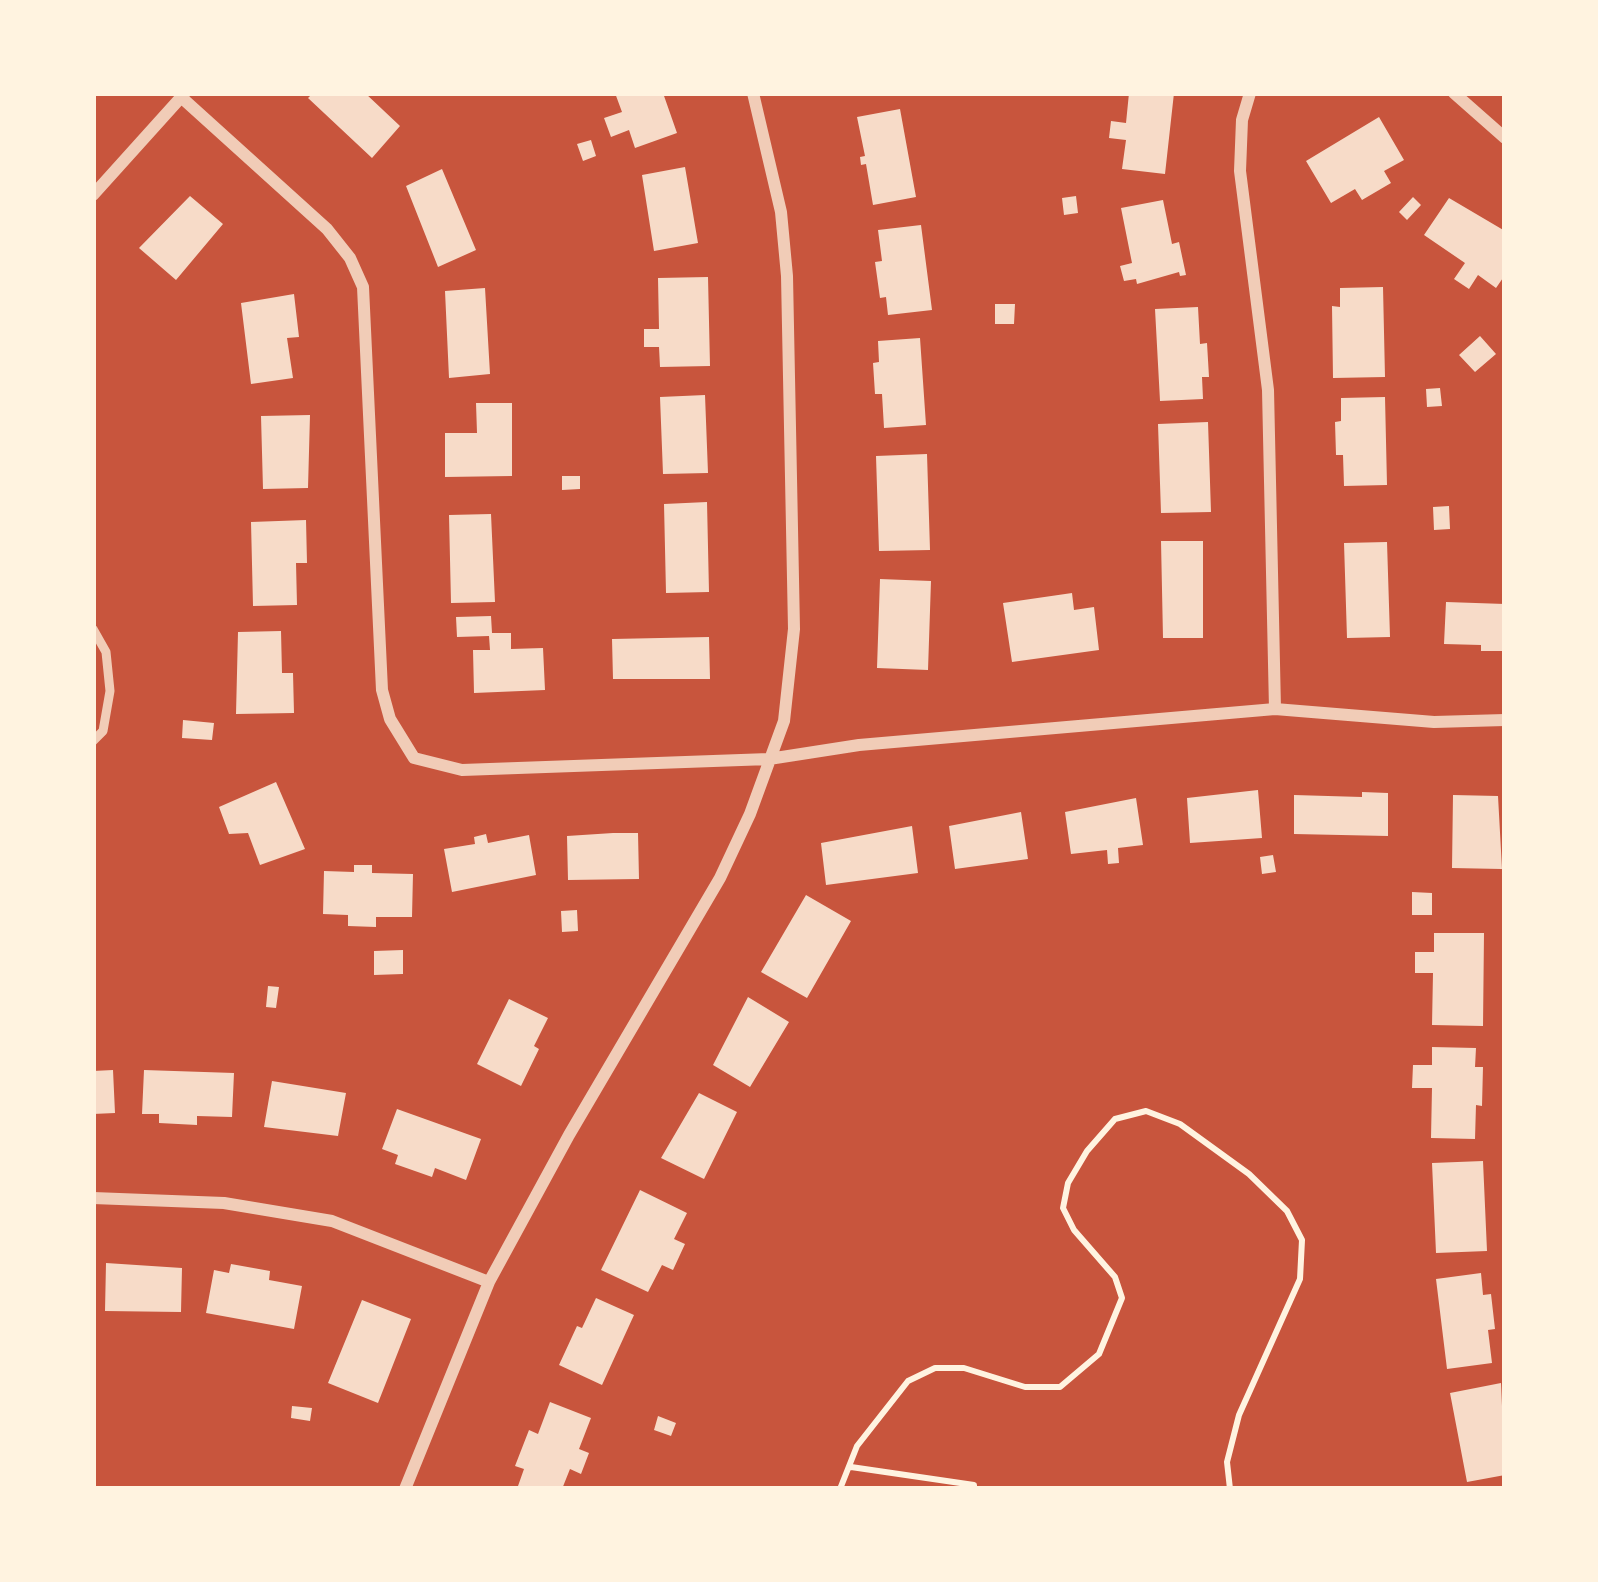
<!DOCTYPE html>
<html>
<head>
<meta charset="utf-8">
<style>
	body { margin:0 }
	#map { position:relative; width:1598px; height:1582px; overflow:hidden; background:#c8553d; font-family:Spectral,serif }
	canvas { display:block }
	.frame { position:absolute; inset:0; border:96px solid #fff3e0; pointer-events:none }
</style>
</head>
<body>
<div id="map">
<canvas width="1598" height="1582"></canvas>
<div class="frame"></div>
</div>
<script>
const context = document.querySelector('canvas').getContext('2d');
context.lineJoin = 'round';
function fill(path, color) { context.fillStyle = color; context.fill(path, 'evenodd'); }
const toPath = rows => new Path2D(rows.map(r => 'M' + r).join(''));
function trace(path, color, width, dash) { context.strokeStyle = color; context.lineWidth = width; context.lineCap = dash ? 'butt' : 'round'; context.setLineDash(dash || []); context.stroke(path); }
fill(toPath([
	[313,93,365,93,400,126,372,158,308,98],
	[615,93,663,93,677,133,635,148,629,130,611,137,604,118,622,112],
	[1129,93,1174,93,1165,174,1122,169,1126,140,1109,138,1111,121,1126,123],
	[900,109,916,197,873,205,866,164,861,165,860,157,865,156,857,117],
	[1379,117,1404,160,1384,171,1391,183,1362,200,1355,189,1331,203,1306,161],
	[591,140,596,156,583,161,577,144],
	[685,167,698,243,654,251,642,175],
	[442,169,476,250,438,267,406,186],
	[190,196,223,224,176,280,139,248],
	[1076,196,1078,213,1064,215,1062,198],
	[1413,197,1421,205,1407,220,1399,212],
	[1449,198,1505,231,1505,275,1496,288,1478,275,1469,289,1454,279,1465,263,1424,235],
	[1163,200,1172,244,1179,242,1186,275,1180,276,1179,272,1137,284,1136,279,1124,281,1120,266,1132,263,1121,208],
	[921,225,932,310,888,315,886,297,880,298,875,262,882,261,878,230],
	[708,277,710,366,660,367,659,347,644,347,644,329,659,329,658,278],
	[1383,287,1385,377,1333,378,1332,306,1340,307,1340,288],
	[485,288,490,374,449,378,445,291],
	[294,294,299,337,287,338,293,378,251,384,241,303],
	[995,304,1015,304,1014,324,995,324],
	[1198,307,1200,344,1207,343,1209,377,1202,377,1203,399,1160,401,1155,309],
	[1480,336,1496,354,1475,372,1459,355],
	[920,338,926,425,884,428,882,394,875,394,873,363,879,362,878,341],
	[1440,388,1442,406,1427,407,1426,389],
	[705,395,708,473,663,474,660,397],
	[1385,397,1387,485,1344,486,1343,455,1336,455,1335,422,1341,421,1341,398],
	[476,403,512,403,512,476,445,477,445,433,477,433],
	[310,415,308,488,263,489,261,416],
	[1208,422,1211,512,1161,513,1158,424],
	[927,454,930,550,879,551,876,456],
	[562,476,580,476,580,489,562,490],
	[707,502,709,592,666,593,664,504],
	[1449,506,1450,529,1434,530,1433,507],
	[491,514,495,602,451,603,449,515],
	[306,520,307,563,296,563,297,605,253,606,251,522],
	[1161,541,1203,541,1203,638,1163,638],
	[1387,542,1390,637,1347,638,1344,543],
	[880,579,931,581,928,670,877,668],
	[1072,593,1074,610,1094,607,1099,650,1012,662,1003,603],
	[1446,602,1505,604,1505,651,1481,651,1481,645,1444,644],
	[491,616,492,633,511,633,511,649,543,648,545,690,474,693,473,650,490,650,489,636,457,637,456,617],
	[281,631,282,673,293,673,294,713,236,714,238,632],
	[709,637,710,679,613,679,612,639],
	[183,720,214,723,212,740,182,738],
	[276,782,305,849,260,865,248,833,229,834,219,807],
	[1258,790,1262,838,1190,843,1187,798],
	[1362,792,1388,793,1388,836,1294,834,1294,795,1362,797],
	[1453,795,1498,796,1502,869,1452,868],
	[1136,798,1143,845,1118,848,1119,863,1108,864,1107,850,1071,854,1065,812],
	[1021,812,1028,859,955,869,949,826],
	[912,826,918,873,826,885,821,843],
	[613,833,638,833,639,879,568,880,567,836],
	[486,834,488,843,529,835,536,875,452,892,444,849,475,844,474,837],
	[1273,855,1276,872,1262,874,1260,857],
	[354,865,372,865,372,873,413,874,412,917,376,917,376,927,348,926,348,915,323,914,324,871,354,872],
	[1412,892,1432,893,1432,915,1412,915],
	[806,895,851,921,807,998,761,972],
	[577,910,578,931,562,932,561,911],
	[1434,933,1484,933,1483,1026,1432,1025,1433,973,1415,973,1415,952,1434,952],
	[403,950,403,974,374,975,374,951],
	[268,986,279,987,276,1008,266,1007],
	[748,997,789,1022,750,1087,713,1065],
	[509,999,548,1018,534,1046,539,1049,521,1086,477,1064],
	[1432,1047,1476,1048,1475,1067,1483,1067,1482,1106,1476,1105,1475,1139,1431,1138,1432,1088,1412,1088,1413,1065,1432,1065],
	[113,1070,115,1113,93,1114,93,1071],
	[144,1070,234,1073,232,1117,197,1116,197,1125,159,1123,159,1114,142,1114],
	[272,1081,346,1093,338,1136,264,1127],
	[699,1093,737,1112,704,1179,661,1158],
	[397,1109,481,1139,466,1180,435,1168,432,1177,395,1164,398,1155,382,1149],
	[1483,1161,1487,1251,1436,1253,1432,1163],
	[640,1190,687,1213,674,1239,685,1244,673,1270,662,1265,648,1292,601,1270],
	[106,1263,182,1268,181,1312,105,1311],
	[231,1264,270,1271,269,1280,302,1286,294,1329,206,1313,214,1270,229,1273],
	[1481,1273,1483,1295,1491,1294,1495,1329,1488,1330,1492,1363,1447,1369,1436,1279],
	[596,1298,634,1315,602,1385,559,1365,577,1326,582,1328],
	[362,1300,411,1319,378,1403,328,1383],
	[1501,1383,1505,1475,1467,1482,1450,1393],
	[550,1402,591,1418,579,1449,589,1453,581,1474,570,1469,562,1489,526,1489,518,1486,524,1469,515,1466,529,1430,538,1434],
	[292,1406,312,1408,310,1421,291,1418],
	[658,1416,676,1423,671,1436,654,1430]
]), '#f7dbc8');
trace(toPath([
	[851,1467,974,1485,974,1489],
	[840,1489,857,1446,908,1381,935,1368,964,1368,1025,1387,1060,1387,1099,1354,1122,1298,1115,1277,1074,1230,1063,1208,1068,1183,1087,1151,1115,1119,1146,1111,1180,1124,1249,1174,1287,1211,1302,1240,1300,1279,1239,1415,1227,1462,1230,1489]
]), '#fff3e0', 6);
trace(toPath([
	[93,629,106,652,110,691,103,731,93,741]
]), '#f1ccb7', 9);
trace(toPath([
	[1250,93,1242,120,1240,171,1268,390,1275,709],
	[1454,93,1505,138],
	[181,97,327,229,350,258,363,287,382,690,390,719,414,758,462,770,769,759,859,745,1275,709,1434,722,1505,720],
	[93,195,184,94],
	[93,1198,224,1203,332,1221,489,1282],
	[405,1489,489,1282,569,1135,720,878,750,814,784,721,794,629,787,276,781,212,753,93]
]), '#f1ccb7', 12);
</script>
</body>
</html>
